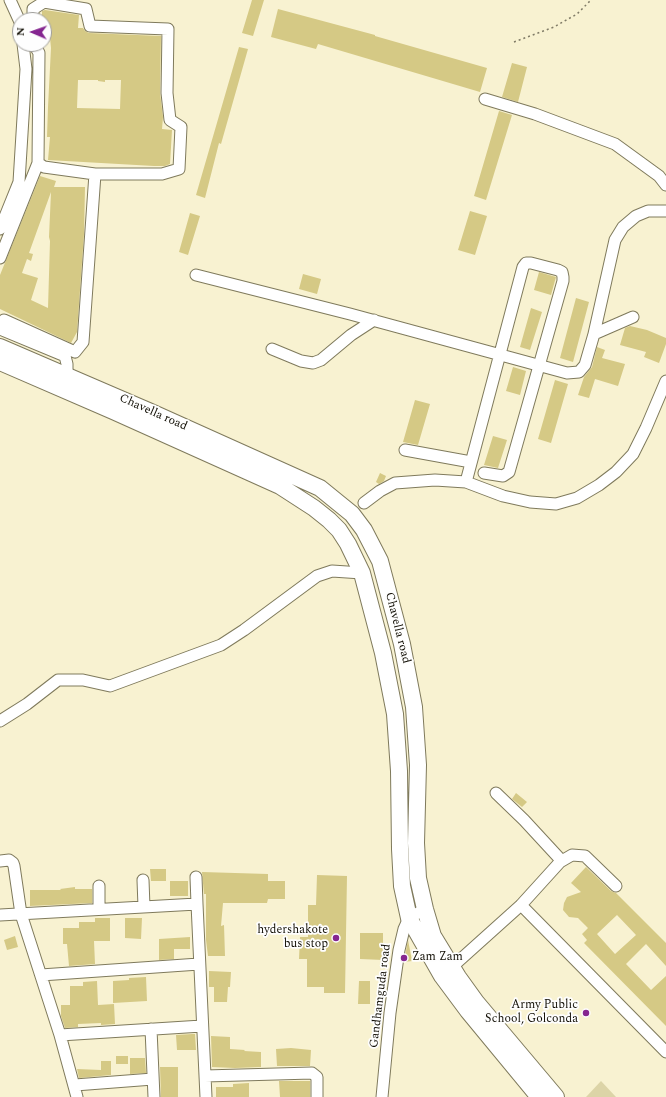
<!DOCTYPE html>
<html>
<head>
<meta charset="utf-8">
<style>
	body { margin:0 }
	#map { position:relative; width:666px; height:1097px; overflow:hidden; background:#f8f2d1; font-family:Spectral,serif }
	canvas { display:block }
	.north { position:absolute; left:12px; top:12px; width:40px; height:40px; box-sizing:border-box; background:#fefefe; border:1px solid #9f9e9a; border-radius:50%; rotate:272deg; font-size:11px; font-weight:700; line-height:16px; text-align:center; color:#110e04 }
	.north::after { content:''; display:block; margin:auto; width:14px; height:18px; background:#852690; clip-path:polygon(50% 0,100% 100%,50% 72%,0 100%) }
</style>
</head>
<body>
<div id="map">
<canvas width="666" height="1097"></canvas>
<div class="north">N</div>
</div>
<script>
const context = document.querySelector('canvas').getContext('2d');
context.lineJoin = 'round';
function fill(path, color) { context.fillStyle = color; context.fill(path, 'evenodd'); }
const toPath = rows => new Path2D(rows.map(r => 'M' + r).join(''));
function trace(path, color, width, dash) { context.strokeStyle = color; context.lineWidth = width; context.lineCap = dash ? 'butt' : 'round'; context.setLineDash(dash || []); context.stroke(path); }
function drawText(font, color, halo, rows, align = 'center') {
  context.font = font + ' Spectral,serif'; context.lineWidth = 3.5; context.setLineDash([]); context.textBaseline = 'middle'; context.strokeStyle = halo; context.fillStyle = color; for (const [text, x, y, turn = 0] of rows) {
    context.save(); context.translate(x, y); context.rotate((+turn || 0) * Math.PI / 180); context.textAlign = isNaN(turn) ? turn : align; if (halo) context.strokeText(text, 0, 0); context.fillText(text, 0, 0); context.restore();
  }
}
fill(toPath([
	[601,1081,616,1097,586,1097]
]), '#dcd4a7');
fill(toPath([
	[252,0,264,0,253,36,242,33],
	[278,9,375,35,375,36,487,68,480,92,318,44,316,49,271,37],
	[45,10,79,15,78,28,83,28,85,31,89,33,161,36,160,93,163,117,162,129,172,130,170,164,165,166,154,166,48,160,50,137,47,137,48,107,51,48,50,38,44,38,44,20,42,20,42,11],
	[78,80,98,80,98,81,105,82,105,80,121,80,120,109,77,108],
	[239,47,248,49,221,144,219,143,205,198,196,195],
	[512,63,527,67,518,102,502,97],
	[499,111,512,115,486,200,474,196],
	[40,176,56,181,54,187,85,187,84,234,77,332,71,343,0,309,0,275],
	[51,192,49,237,50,241,48,308,31,300,38,278,22,273,27,259,31,261,33,254,29,253],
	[470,211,487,216,475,255,458,250],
	[190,213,200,216,188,255,179,252],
	[539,272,556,277,551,295,534,290],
	[303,274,321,279,317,294,299,289],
	[576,298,589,302,573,362,560,358],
	[531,308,542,312,530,350,520,347],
	[630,326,647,330,666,338,666,344,659,363,644,357,646,352,620,345,625,328],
	[597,347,605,350,602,358,625,364,618,386,595,379,589,398,578,395,584,377,592,367],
	[513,367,526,371,520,395,506,391],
	[555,380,568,384,551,443,538,439],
	[415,400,430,404,418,445,403,442],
	[493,436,507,440,498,468,484,465],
	[380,473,386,476,384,481,379,484,376,482],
	[516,793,527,802,522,807,512,799],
	[586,867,611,891,616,893,666,943,666,966,646,944,626,964,651,990,666,976,666,1026,584,943,587,940,582,934,588,928,578,918,569,917,563,910,564,903,567,897,581,892,571,883],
	[617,915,636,935,615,954,597,934],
	[150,869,166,869,166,881,151,881],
	[202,872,268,874,268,881,285,881,285,899,268,899,267,903,223,903,221,926,224,925,225,956,208,956,206,940,206,894,204,894],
	[317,875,347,876,345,993,324,993,324,987,307,987,307,959,299,959,300,937,308,937,308,905,316,905],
	[170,881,188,881,188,896,170,896],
	[75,887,75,889,92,889,92,903,30,906,30,890,61,890,60,889],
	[95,918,110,918,110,941,94,941,95,964,69,966,67,944,63,944,63,928,79,928,79,922,95,922],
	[125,918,142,918,141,939,125,938],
	[360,933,383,933,383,960,360,959],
	[15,936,18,947,7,950,4,940],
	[190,937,190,949,174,949,174,959,159,960,159,939],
	[408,940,412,961,404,962],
	[209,971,231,972,230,987,228,987,227,1002,214,1002,214,987,209,987],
	[146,977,147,1001,113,1003,113,981,129,980,129,978],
	[97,981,98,1005,114,1004,115,1024,101,1025,101,1023,78,1024,78,1027,65,1028,61,1016,61,1005,70,1005,70,986,83,986,83,982],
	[359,981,370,981,370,1004,358,1004],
	[192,1034,195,1034,196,1050,177,1050,176,1035],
	[211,1036,230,1037,230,1049,245,1050,244,1051,261,1052,261,1067,235,1068,212,1067],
	[291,1048,311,1050,310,1066,277,1066,276,1049],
	[116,1056,128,1056,128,1064,116,1064],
	[130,1058,145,1058,146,1073,130,1074],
	[101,1061,111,1061,111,1075,79,1078,77,1069,101,1070],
	[160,1067,178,1067,178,1097,161,1097],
	[279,1081,310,1081,310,1097,280,1097],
	[249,1083,249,1097,216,1097,216,1087,233,1087,233,1084]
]), '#d5c985');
const minor = toPath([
	[10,0,20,22],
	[34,44,39,53,38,163],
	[485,99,535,114,615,144,659,176,666,185],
	[0,229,19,182,26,69,23,44],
	[0,258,38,163,44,167,95,174,162,174,179,169,181,127,170,120,167,93,168,29,90,26,86,9,44,2,33,9,33,20],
	[196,275,350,314,567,373,579,372,585,365,594,334,633,317],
	[0,327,4,320,75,352,83,342,95,174],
	[0,329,65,356,67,364,67,376],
	[594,334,615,240,623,227,636,216,648,211,666,211],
	[272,349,301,361,313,363,321,360,351,335,374,320],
	[405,450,471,462],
	[466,482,523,267,526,263,531,263,558,270,562,272,563,277,563,281,509,472,503,476,484,473],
	[364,503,380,491,395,483,435,480,466,482,503,496,530,502,556,504,577,498,599,485,616,472,633,454,646,428,666,381],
	[0,721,27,704,58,680,83,680,110,686,221,645,244,630,317,576,332,571,362,573],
	[0,861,9,860,13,863,14,866,21,914,60,1035,77,1097],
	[560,862,572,855,585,856,616,886],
	[196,877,197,904],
	[143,880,144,907],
	[99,886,99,909],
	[521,905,666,1052],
	[0,915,197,904,206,1097],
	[452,967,521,905,560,862,560,859,524,820,496,793],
	[41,975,199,964],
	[151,1029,154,1097],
	[60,1035,202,1026],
	[205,1076,312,1073,317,1077,317,1097],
	[75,1085,153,1079],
	[382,1097,390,1013,399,950,404,929,409,918,425,909]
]);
const highway = toPath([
	[0,347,151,412,320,488,352,514,364,530,380,561,402,644,414,707,418,765,416,843,418,878,425,909,433,936,458,977,476,1002,556,1097],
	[0,362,113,411,280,486,314,508,329,520,339,530,348,544,362,573,383,653,395,714,399,771,400,849,402,886,409,918,442,976,468,1011,539,1097]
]);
trace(minor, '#7f7a5c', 13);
trace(highway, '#7f7a5c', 18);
trace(toPath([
	[514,42,554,27,577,14,591,0]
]), '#807c67', 1.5, [2, 3]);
trace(minor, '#fff', 11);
trace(highway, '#fff', 16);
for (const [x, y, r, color] of [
	[336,938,4,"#852690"],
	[404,958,4,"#852690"],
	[586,1013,4,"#852690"]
]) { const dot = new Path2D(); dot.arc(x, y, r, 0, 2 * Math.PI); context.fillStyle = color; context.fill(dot); trace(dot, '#fefefe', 1.5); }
drawText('12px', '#110e04', '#fefefe', [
	["Chavella road",153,413,24],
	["Chavella road",397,628,76],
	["Gandhamguda road",381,996,-83]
]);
drawText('12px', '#110e04', '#fefefe', [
	["hydershakote",328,931],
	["bus stop",328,945],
	["Zam Zam",412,958,"left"],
	["Army Public",578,1006],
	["School, Golconda",578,1020]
], 'right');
</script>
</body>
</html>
